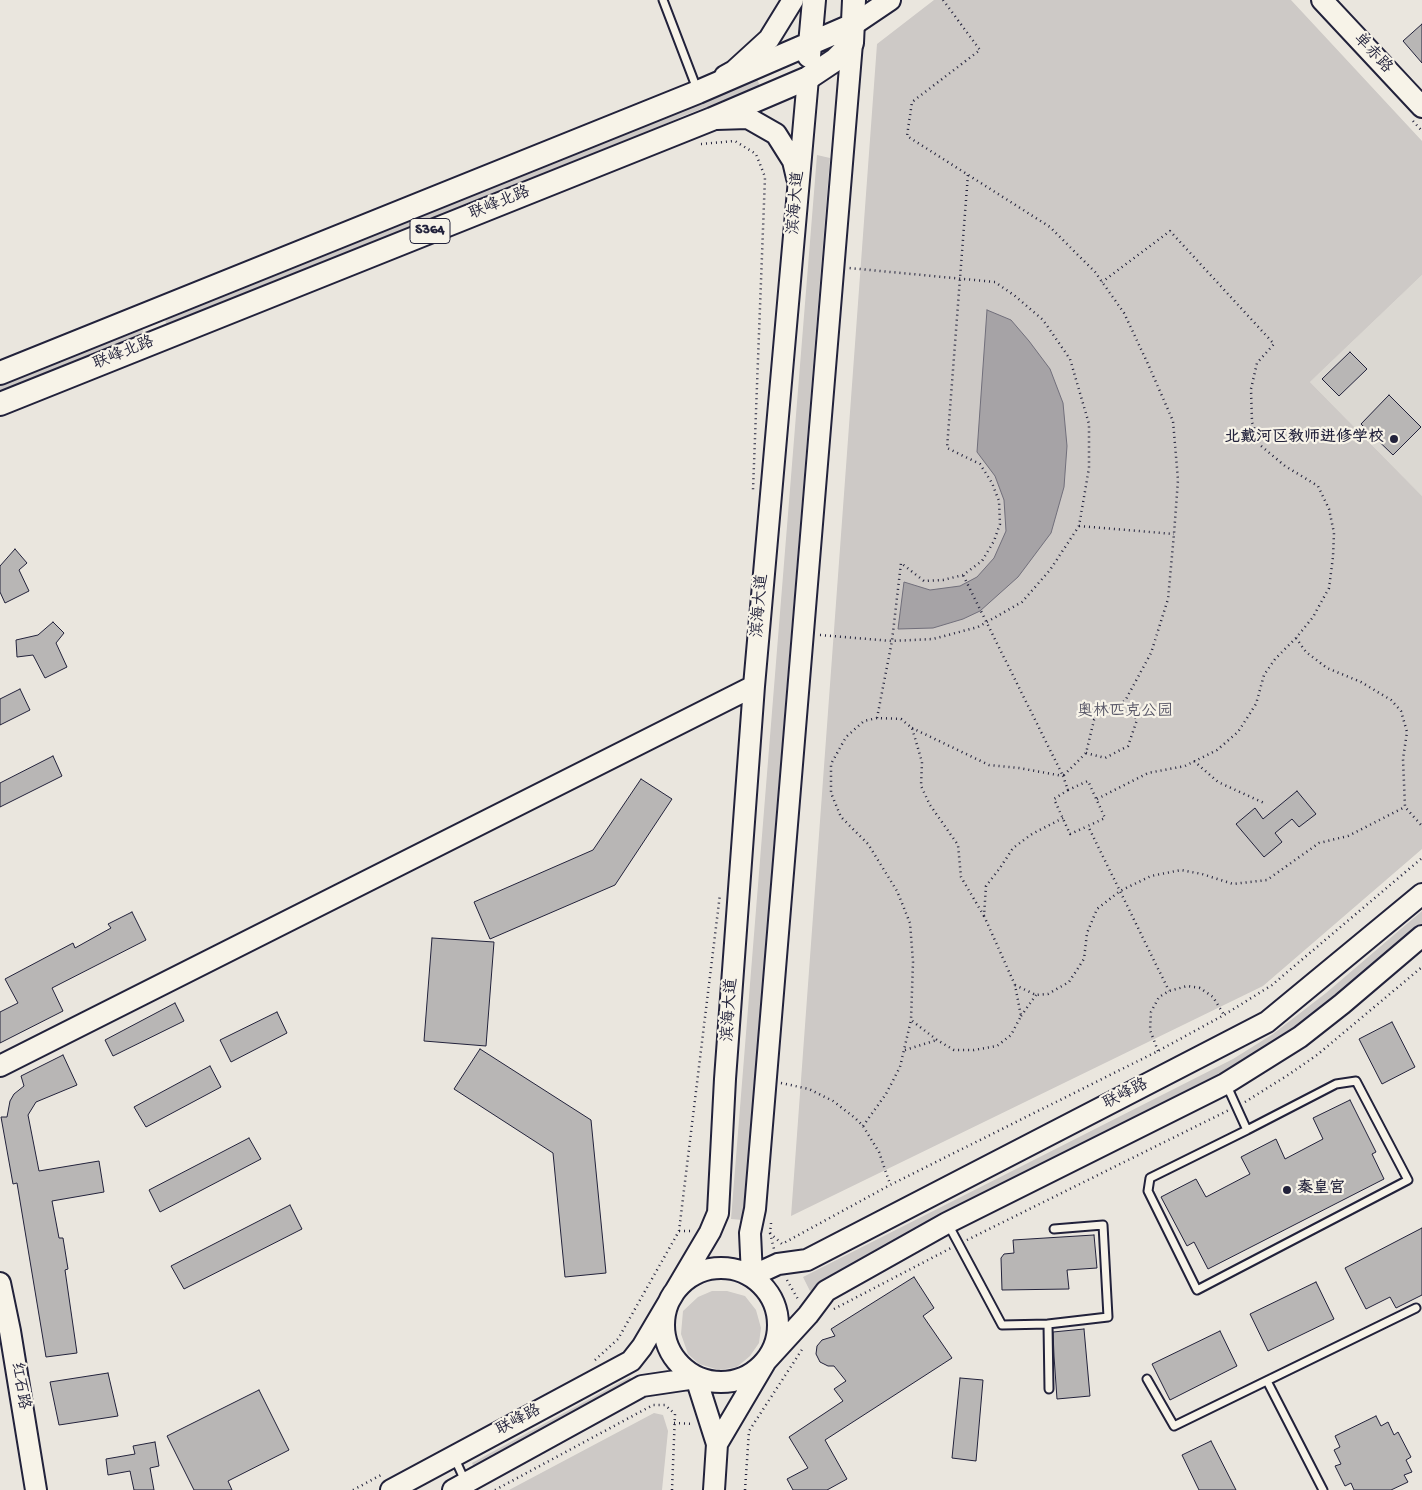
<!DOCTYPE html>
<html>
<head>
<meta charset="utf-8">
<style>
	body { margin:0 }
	canvas { display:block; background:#eae6de }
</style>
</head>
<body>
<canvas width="1422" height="1490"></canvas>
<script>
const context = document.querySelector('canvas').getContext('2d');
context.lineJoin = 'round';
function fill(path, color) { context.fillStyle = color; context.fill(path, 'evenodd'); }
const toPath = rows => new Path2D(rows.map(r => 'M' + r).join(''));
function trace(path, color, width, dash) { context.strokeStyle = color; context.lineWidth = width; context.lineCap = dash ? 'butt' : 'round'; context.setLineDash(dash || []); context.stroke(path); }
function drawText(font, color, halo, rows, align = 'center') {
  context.font = font + ' "Gochi Hand","LXGW WenKai TC",sans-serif'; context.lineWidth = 4.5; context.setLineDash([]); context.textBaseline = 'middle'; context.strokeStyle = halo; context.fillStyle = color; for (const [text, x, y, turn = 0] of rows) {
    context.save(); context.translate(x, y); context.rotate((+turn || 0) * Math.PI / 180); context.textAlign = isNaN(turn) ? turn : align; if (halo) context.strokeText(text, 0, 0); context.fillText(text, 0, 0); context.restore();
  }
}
fill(toPath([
	[1422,275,1422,496,1310,382]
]), '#dbd8d2');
fill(toPath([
	[934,0,1291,0,1422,141,1422,275,1310,382,1422,496,1422,849,1263,986,791,1216,877,44],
	[757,79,760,86,683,116,598,154,167,327,164,315],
	[817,155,830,158,743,1220,731,1219],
	[141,326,145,336,0,394,0,381],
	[1422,911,1422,925,1333,1002,1282,1040,1242,1064,955,1210,810,1291,803,1277,1233,1059,1273,1034,1326,993],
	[712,1291,727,1291,745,1296,756,1310,761,1328,759,1343,750,1356,737,1367,719,1370,699,1364,688,1354,681,1334,683,1311,698,1297],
	[630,1377,634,1385,475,1470,472,1463],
	[654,1413,663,1415,668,1431,662,1490,509,1490]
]), '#cdc9c6');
const water = toPath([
	[987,310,1011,320,1029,341,1050,369,1063,403,1067,446,1064,487,1051,533,1018,577,980,611,963,619,933,628,898,629,904,582,930,590,960,586,977,577,994,558,1006,531,1004,500,995,476,977,452,987,310]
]);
fill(water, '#a6a3a6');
trace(water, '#716f7b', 1);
const building = toPath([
	[1422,24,1422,63,1403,41,1422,24],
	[1350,352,1367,369,1339,396,1322,379,1350,352],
	[1389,395,1421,427,1393,455,1361,424,1389,395],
	[15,549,27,563,19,570,29,591,5,603,0,592,0,566,15,549],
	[53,622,64,633,56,643,67,667,45,678,33,655,17,657,16,640,38,635,53,622],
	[20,689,30,710,0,725,0,699,20,689],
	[53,756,62,776,0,807,0,783,53,756],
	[641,779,672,799,615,885,490,939,474,902,593,850,641,779],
	[1297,791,1316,814,1299,827,1292,819,1275,833,1282,842,1264,857,1236,824,1255,808,1263,819,1297,791],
	[132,912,146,940,52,988,63,1011,0,1043,0,1012,18,1003,5,979,73,943,75,948,111,928,108,924,132,912],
	[432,938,494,942,486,1046,424,1041,432,938],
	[175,1003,184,1021,113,1056,105,1040,175,1003],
	[277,1012,287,1033,231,1062,220,1040,277,1012],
	[1392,1022,1415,1067,1382,1084,1359,1039,1392,1022],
	[480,1049,591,1120,606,1273,565,1277,553,1153,454,1089,480,1049],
	[63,1055,77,1085,36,1102,28,1115,39,1171,99,1161,104,1192,52,1201,59,1238,63,1238,68,1269,65,1270,77,1353,46,1357,17,1183,13,1184,1,1117,7,1117,10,1101,14,1094,24,1086,21,1076,63,1055],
	[210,1066,221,1087,146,1127,134,1107,210,1066],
	[1350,1100,1376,1152,1372,1154,1384,1179,1208,1269,1194,1242,1187,1246,1161,1197,1196,1179,1206,1197,1250,1174,1241,1157,1276,1139,1285,1159,1323,1139,1313,1118,1350,1100],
	[249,1138,261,1159,160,1212,149,1190,249,1138],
	[290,1205,302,1229,184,1289,171,1266,290,1205],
	[1422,1228,1422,1295,1396,1308,1390,1297,1366,1309,1345,1268,1422,1228],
	[1094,1235,1097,1268,1067,1270,1069,1289,1002,1290,1001,1258,1004,1254,1014,1253,1013,1240,1094,1235],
	[914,1277,934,1308,923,1316,952,1358,825,1440,847,1479,827,1490,793,1490,787,1479,808,1468,789,1437,843,1401,834,1389,846,1381,834,1366,828,1366,820,1362,816,1354,817,1346,822,1340,835,1336,831,1329,914,1277],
	[1316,1282,1334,1319,1268,1351,1250,1314,1316,1282],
	[1084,1329,1090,1396,1057,1399,1054,1356,1053,1332,1084,1329],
	[1220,1331,1237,1366,1170,1400,1152,1364,1220,1331],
	[108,1373,118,1416,59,1425,50,1382,108,1373],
	[960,1378,983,1380,976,1461,952,1458,960,1378],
	[259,1390,289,1450,228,1481,232,1490,194,1490,167,1436,259,1390],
	[1376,1416,1381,1426,1388,1422,1394,1435,1398,1432,1411,1457,1406,1460,1412,1472,1404,1475,1408,1482,1391,1490,1354,1490,1351,1483,1345,1486,1335,1466,1341,1464,1334,1450,1340,1447,1335,1436,1376,1416],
	[1211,1441,1236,1490,1199,1490,1182,1455,1211,1441],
	[155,1442,159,1466,150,1468,154,1490,134,1490,130,1471,108,1475,106,1459,135,1454,133,1446,155,1442]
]);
fill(building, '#b8b6b5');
trace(building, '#22223b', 1);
const lane = toPath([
	[663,0,697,89],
	[1227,1086,1247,1130,1336,1084,1356,1081,1408,1180,1197,1290,1148,1191,1150,1178,1247,1130],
	[948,1224,1002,1325,1048,1324,1049,1389],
	[1048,1324,1108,1317,1103,1225,1054,1229],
	[1147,1379,1174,1426,1416,1308],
	[1267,1381,1323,1490],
	[455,1459,465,1481]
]);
const secondary = toPath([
	[1322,0,1422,107],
	[853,25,890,0],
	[852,43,755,1209,750,1233,752,1276,778,1264,807,1260,1267,1022,1422,894],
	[725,76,734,71,769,39,793,0],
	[716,119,748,118,776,134,793,161,797,178],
	[0,1066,754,686],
	'664 1325a57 57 0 1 1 114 0a57 57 0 1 1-114 0Z',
	[0,1283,10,1331,36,1490],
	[717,1444,766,1361,808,1315,826,1291,947,1223,1225,1084,1300,1037,1342,1004,1422,936],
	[391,1490,631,1361,642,1347,710,1232,718,1213,725,1079,754,686,808,78],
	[453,1490,642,1386,696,1378,717,1444,714,1490]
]);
const primary = toPath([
	[809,56,814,0],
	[0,373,698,92,853,25],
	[0,404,712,119,808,78,835,60,852,43,854,0]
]);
trace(lane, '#22223b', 11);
trace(secondary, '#22223b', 24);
trace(primary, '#22223b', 26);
trace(toPath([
	[943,0,980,50,912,102,907,136,1050,227,1095,272,1124,313,1148,364,1173,421,1178,480,1174,534,1168,599,1151,653,1125,701,1107,709,1094,720,1086,753,1063,776,963,575],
	[1413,121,1422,131],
	[701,144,735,141,756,154,765,177,753,490],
	[1079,526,1174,534],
	[820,635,892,641,933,639,978,627,1022,602,1050,570,1079,526,1089,468,1089,424,1070,359,1043,320,1015,296,995,282,849,268],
	[1296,638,1306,652,1327,668,1361,682,1391,700,1401,711,1407,732,1403,759,1405,807,1422,826],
	[877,718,892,641,901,563,924,581,943,580,963,575,982,561,994,541,1000,524,999,501,992,483,980,464,947,448,968,174],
	[912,728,989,765,1019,768,1063,776,1068,790,1088,781,1105,818,1088,826,1169,991],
	[1086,753,1105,758,1128,746,1137,720,1125,702],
	[1194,761,1218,782,1264,803],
	[1068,790,1054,799,1070,834,1088,826],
	[1097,799,1148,773,1185,766,1217,750,1238,732,1256,704,1264,675,1275,659,1296,638,1313,617,1329,588,1333,557,1334,533,1329,509,1318,486,1285,466,1260,445,1252,422,1251,389,1257,363,1274,344,1170,231,1102,282],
	[984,916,961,877,958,845,930,805,921,786,922,762,912,728,901,719,877,718,864,721,846,737,831,764,831,793,841,817,868,844,897,891,910,923,913,962,911,1020,937,1040,954,1050,974,1050,997,1046,1011,1035,1021,1016,1015,985,984,916,986,886,1000,868,1013,848,1032,834,1063,818],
	[1015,985,1036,995,1048,994,1069,982,1084,959,1087,933,1097,909,1120,891,1151,876,1181,870,1202,874,1233,884,1267,880,1319,843,1348,836,1405,807],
	[1021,1016,1036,995],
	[905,1050,937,1040],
	[1158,1051,1150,1030,1151,1012,1159,997,1169,991,1187,986,1200,988,1213,997,1224,1015],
	[781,1083,809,1089,833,1101,855,1118,863,1126,879,1152,890,1184],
	[1245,1102,1288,1075,1317,1055,1422,967],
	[863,1126,886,1094,900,1067,911,1020],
	[771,1223,770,1233,782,1244,890,1185,1158,1051,1224,1015,1272,985,1422,858],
	[679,1231,692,1231],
	[770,1233,774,1249],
	[967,1240,1229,1110],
	[787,1280,799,1301],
	[834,1309,951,1248],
	[595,1360,618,1339,679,1231,720,894],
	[674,1423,693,1424],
	[353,1490,381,1475],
	[495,1490,653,1405,665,1405,675,1414,672,1490],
	[745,1490,749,1431,803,1348]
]), '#22223b', 2.5, [1, 4]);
trace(lane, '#f7f3e8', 7);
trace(secondary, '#f7f3e8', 20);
trace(primary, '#f7f3e8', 22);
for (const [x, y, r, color] of [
	[1394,439,5,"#22223b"],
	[1287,1190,5,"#22223b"]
]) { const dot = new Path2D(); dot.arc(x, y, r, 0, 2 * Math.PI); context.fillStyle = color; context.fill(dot); trace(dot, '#f7f3e8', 2); }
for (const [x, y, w] of [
	[430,231,40]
]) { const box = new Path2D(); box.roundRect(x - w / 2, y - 12.5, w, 25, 4); context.fillStyle = '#f7f3e8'; context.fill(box); trace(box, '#22223b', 1); }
drawText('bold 15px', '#22223b', null, [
	["S364",430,231]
]);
drawText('16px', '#22223b', '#f7f3e8', [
	["单赤路",1372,54,47],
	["滨海大道",797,203,-85],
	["联峰北路",500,204,-22],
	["联峰北路",124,354,-22],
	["滨海大道",761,606,-85],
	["滨海大道",731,1010,-86],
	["联峰路",1126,1095,-27],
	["红石路",19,1386,80],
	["联峰路",519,1421,-28]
]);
drawText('bold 16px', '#22223b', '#f7f3e8', [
	["北戴河区教师进修学校",1384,439],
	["秦皇宫",1297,1190,"left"]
], 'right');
drawText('16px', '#555465', '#f7f3e8', [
	["奥林匹克公园",1125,713]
]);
</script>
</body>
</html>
